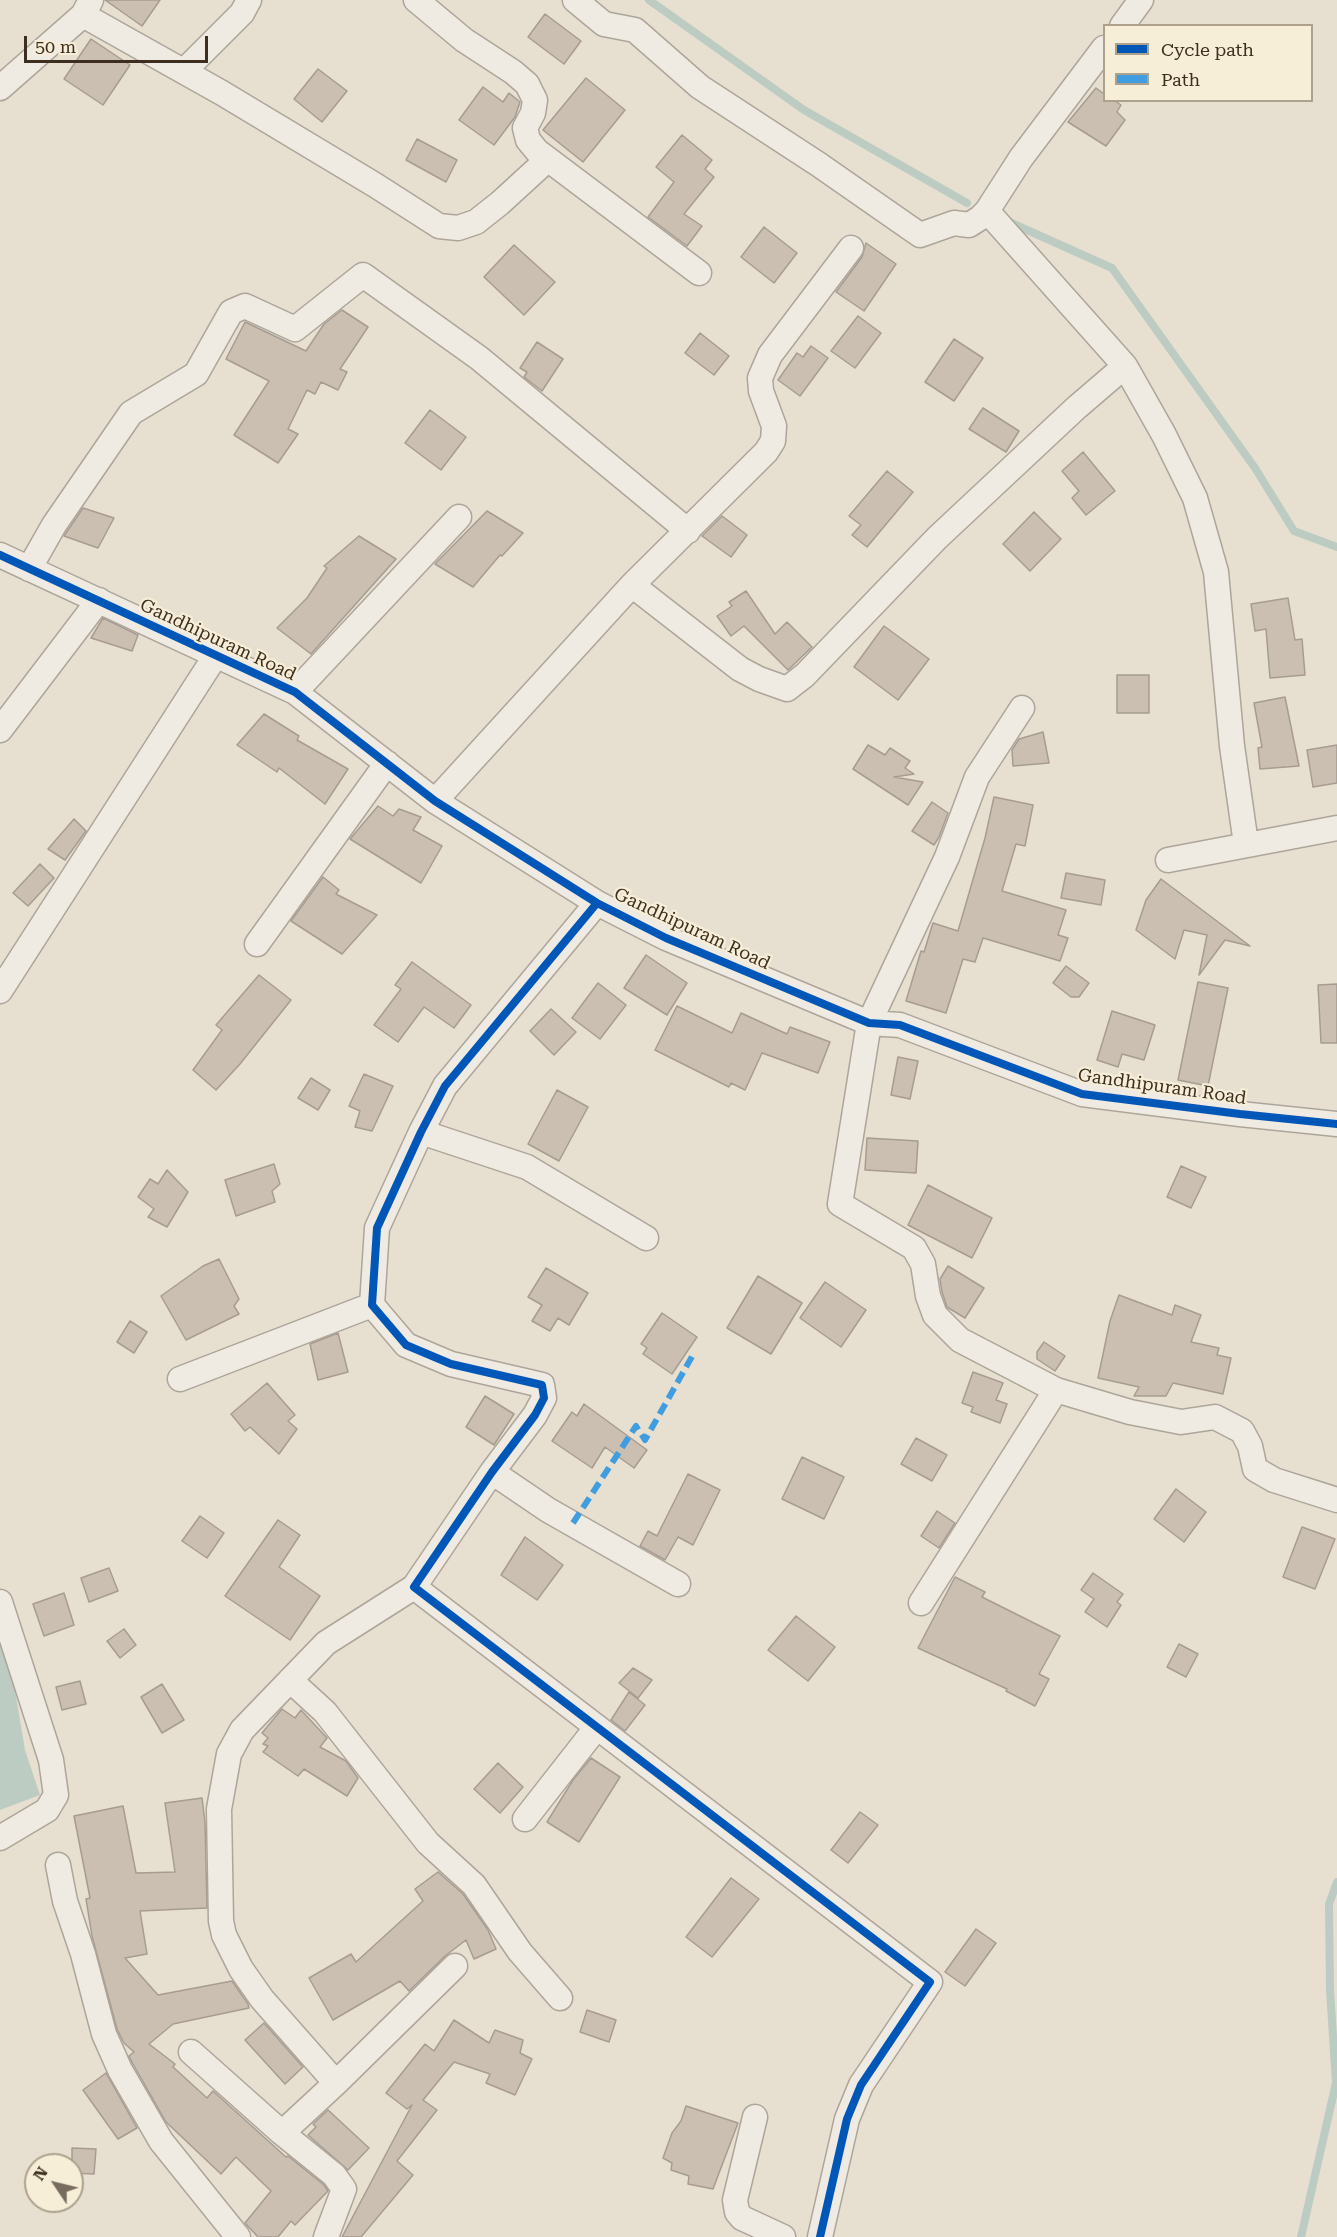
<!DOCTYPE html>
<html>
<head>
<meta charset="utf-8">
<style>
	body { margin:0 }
	#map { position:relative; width:1337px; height:2237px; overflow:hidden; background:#e7e0d1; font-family:"Roboto Serif",serif }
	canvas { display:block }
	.legend { position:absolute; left:1103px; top:24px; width:210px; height:78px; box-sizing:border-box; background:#f7eed8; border:2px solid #ada18e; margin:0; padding:8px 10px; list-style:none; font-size:18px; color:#3d2e20 }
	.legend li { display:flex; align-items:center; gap:12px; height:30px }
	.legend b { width:30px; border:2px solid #ada18e }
	.north { position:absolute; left:24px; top:2153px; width:60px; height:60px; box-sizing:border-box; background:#f7eed8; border:2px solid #ada18e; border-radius:50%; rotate:305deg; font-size:16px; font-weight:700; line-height:24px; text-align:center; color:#3d2e20 }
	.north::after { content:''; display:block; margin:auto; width:21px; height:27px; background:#786c5e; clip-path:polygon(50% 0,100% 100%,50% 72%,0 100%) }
	.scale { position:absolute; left:24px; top:36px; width:184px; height:27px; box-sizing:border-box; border:3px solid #3d2e20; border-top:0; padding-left:8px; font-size:18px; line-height:21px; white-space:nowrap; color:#3d2e20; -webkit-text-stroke:4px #f7eed8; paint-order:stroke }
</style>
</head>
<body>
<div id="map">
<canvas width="1337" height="2237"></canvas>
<ul class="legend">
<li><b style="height:8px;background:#0057b8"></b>Cycle path</li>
<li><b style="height:8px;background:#3f9de0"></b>Path</li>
</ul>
<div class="north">N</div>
<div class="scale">50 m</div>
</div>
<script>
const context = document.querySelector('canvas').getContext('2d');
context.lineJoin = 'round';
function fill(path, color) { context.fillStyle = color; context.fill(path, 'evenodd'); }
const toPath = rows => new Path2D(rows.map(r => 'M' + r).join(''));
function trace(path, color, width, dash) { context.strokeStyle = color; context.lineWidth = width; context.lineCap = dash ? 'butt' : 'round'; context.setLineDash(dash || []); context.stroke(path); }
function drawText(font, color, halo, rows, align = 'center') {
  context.font = font + ' "Roboto Serif",serif'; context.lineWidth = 4.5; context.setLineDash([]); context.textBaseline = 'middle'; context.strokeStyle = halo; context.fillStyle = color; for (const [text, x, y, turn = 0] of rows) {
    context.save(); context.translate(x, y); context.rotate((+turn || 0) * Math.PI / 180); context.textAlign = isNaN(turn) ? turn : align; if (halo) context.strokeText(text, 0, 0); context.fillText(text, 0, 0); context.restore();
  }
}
fill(toPath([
	[0,1637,14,1684,25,1750,40,1795,0,1810]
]), '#bcccc2');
trace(toPath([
	[649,0,804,110,967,203],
	[1007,221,1112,268,1255,468,1294,531,1337,547],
	[1301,2237,1336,2083,1330,1990,1329,1904,1337,1882]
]), '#bcccc2', 8);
const building = toPath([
	[105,0,160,0,142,26,105,0],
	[545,14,581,41,564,64,528,37,545,14],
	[91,39,130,65,103,105,64,79,91,39],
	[318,69,347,91,322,122,294,99,318,69],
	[586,78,625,110,583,162,543,130,586,78],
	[483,87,503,102,509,93,520,102,515,117,494,145,459,120,483,87],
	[1096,88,1104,94,1104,100,1114,100,1121,105,1117,112,1125,120,1106,146,1068,122,1096,88],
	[682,135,712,160,705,169,714,177,684,214,702,226,687,246,648,217,674,182,656,167,682,135],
	[417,139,457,160,446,182,406,160,417,139],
	[764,227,797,253,774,283,741,257,764,227],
	[866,243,896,264,864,311,836,292,862,257,866,243],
	[514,245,555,282,524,315,484,277,514,245],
	[342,310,368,327,340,369,347,372,338,390,321,382,315,394,307,390,288,429,298,434,278,463,234,435,269,381,226,359,245,322,306,351,324,324,342,310],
	[858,316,881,333,855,368,831,351,858,316],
	[700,333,729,356,714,375,685,353,700,333],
	[954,339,983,358,954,401,925,382,954,339],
	[537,342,563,359,542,391,524,377,527,372,520,368,537,342],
	[811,346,828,358,800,396,778,380,797,353,803,357,811,346],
	[983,408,1019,431,1006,452,969,429,983,408],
	[430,410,466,437,441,470,405,443,430,410],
	[1083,452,1115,491,1086,515,1072,498,1079,491,1062,471,1083,452],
	[887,471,913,492,867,547,852,535,861,525,849,516,887,471],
	[83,508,114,518,98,548,64,536,83,508],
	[487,511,523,533,502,556,500,555,473,587,435,564,487,511],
	[1034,512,1061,539,1030,571,1003,544,1034,512],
	[722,516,747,535,731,557,702,536,722,516],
	[359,536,396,559,311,654,277,628,307,598,327,568,324,566,359,536],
	[746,591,775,634,787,622,812,647,788,670,744,626,731,636,717,616,732,606,729,602,746,591],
	[1288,598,1295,640,1302,639,1305,675,1270,678,1266,629,1255,631,1251,604,1288,598],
	[103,618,138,635,132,651,91,638,103,618],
	[884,626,929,659,898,700,854,667,884,626],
	[1117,675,1149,675,1149,713,1117,713,1117,675],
	[1285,697,1299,766,1260,769,1258,748,1262,747,1254,703,1285,697],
	[264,714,299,736,297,740,348,769,325,804,279,768,277,772,237,745,264,714],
	[1043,732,1049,763,1013,766,1012,750,1019,739,1043,732],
	[868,745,885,755,890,748,910,761,905,768,914,774,894,777,923,782,908,805,853,769,868,745],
	[1337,745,1337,783,1313,787,1307,750,1337,745],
	[994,797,1033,805,1025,846,1016,844,1002,891,1066,910,1058,935,1068,938,1060,961,983,938,975,962,963,959,946,1013,906,1001,921,951,924,952,933,923,958,931,985,838,994,797],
	[932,802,948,813,939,837,934,845,912,831,932,802],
	[378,806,393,816,399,809,421,817,413,830,442,846,421,883,350,839,378,806],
	[74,819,86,831,65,860,48,849,74,819],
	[40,864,54,878,28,906,13,893,40,864],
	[1066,873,1105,880,1101,905,1061,898,1066,873],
	[323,877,339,890,336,894,377,915,342,954,291,921,323,877],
	[1161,879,1250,946,1225,940,1199,975,1207,935,1184,930,1175,959,1136,930,1146,900,1161,879],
	[646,955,687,983,667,1015,624,988,646,955],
	[412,962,471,1005,454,1028,424,1007,398,1042,374,1025,401,989,395,985,412,962],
	[1066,966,1089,983,1079,997,1071,997,1053,983,1066,966],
	[259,975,291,1000,240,1064,216,1090,193,1070,222,1030,216,1025,259,975],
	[1198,982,1228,988,1208,1086,1178,1080,1198,982],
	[598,983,626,1005,600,1039,572,1018,598,983],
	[1337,984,1337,1043,1321,1043,1318,985,1337,984],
	[677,1006,732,1033,741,1013,787,1034,790,1027,830,1042,818,1073,762,1053,745,1090,731,1083,729,1087,655,1050,677,1006],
	[551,1009,576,1032,554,1055,530,1031,551,1009],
	[1112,1011,1155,1025,1144,1060,1122,1054,1118,1067,1097,1060,1112,1011],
	[898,1057,918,1061,910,1099,891,1095,898,1057],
	[364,1074,393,1086,372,1131,355,1127,360,1111,349,1106,364,1074],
	[311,1078,330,1090,318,1110,298,1098,311,1078],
	[557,1090,588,1107,559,1161,528,1144,557,1090],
	[867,1138,918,1141,916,1173,865,1170,867,1138],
	[274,1164,280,1184,272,1191,275,1202,236,1216,225,1180,274,1164],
	[1181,1166,1206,1177,1191,1208,1167,1197,1181,1166],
	[167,1170,188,1192,167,1227,148,1217,154,1209,138,1197,150,1179,158,1184,167,1170],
	[928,1185,992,1218,972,1258,908,1225,928,1185],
	[219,1259,239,1299,234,1306,239,1314,186,1340,161,1296,203,1266,219,1259],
	[948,1266,984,1288,965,1318,947,1307,942,1292,940,1279,948,1266],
	[546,1268,588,1293,569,1325,558,1318,550,1331,532,1321,542,1305,528,1297,546,1268],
	[758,1276,802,1303,771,1354,727,1328,758,1276],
	[825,1282,866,1310,841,1347,800,1318,825,1282],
	[1119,1295,1172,1315,1175,1305,1201,1315,1191,1342,1219,1348,1217,1355,1231,1358,1223,1394,1173,1383,1166,1396,1134,1396,1139,1387,1098,1378,1110,1321,1119,1295],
	[662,1313,697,1337,672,1374,643,1354,647,1348,641,1344,662,1313],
	[130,1321,147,1332,134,1353,117,1342,130,1321],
	[338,1333,348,1372,318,1380,310,1344,338,1333],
	[1044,1342,1065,1356,1055,1371,1037,1359,1037,1352,1044,1342],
	[973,1372,1003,1383,996,1400,1007,1404,1000,1423,971,1412,973,1407,962,1403,973,1372],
	[267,1383,295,1415,288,1421,297,1429,279,1454,250,1427,245,1431,231,1414,267,1383],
	[485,1396,514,1414,494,1445,466,1427,485,1396],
	[584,1404,647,1450,634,1468,605,1447,592,1468,552,1441,572,1412,577,1416,584,1404],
	[916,1438,947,1455,932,1481,901,1464,916,1438],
	[802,1457,844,1477,824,1519,782,1499,802,1457],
	[688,1474,720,1490,693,1545,678,1537,665,1560,640,1546,648,1531,657,1536,688,1474],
	[1176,1489,1206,1512,1184,1542,1154,1519,1176,1489],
	[937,1511,955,1523,939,1548,921,1536,937,1511],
	[200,1516,224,1533,207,1558,182,1541,200,1516],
	[278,1520,300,1535,279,1567,320,1596,290,1640,225,1596,278,1520],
	[1302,1527,1335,1539,1315,1589,1283,1577,1302,1527],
	[525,1537,563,1565,537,1600,501,1575,525,1537],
	[109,1568,118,1591,89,1602,81,1578,109,1568],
	[1093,1573,1123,1594,1117,1602,1121,1605,1107,1627,1085,1612,1094,1599,1081,1590,1093,1573],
	[955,1577,985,1592,982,1597,1060,1636,1039,1674,1049,1679,1035,1706,1006,1691,1007,1689,918,1648,955,1577],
	[64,1593,74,1625,44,1636,33,1604,64,1593],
	[796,1616,835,1647,808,1681,768,1650,796,1616],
	[124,1629,136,1645,120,1658,107,1641,124,1629],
	[1179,1644,1198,1654,1186,1677,1167,1667,1179,1644],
	[633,1668,652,1680,638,1698,619,1683,633,1668],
	[80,1681,86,1704,62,1710,56,1687,80,1681],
	[162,1684,184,1720,162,1733,141,1697,162,1684],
	[629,1692,645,1705,625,1731,611,1720,629,1692],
	[282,1709,295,1718,301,1710,327,1738,320,1747,346,1761,358,1778,347,1796,304,1769,298,1776,263,1752,268,1746,263,1744,268,1738,262,1733,282,1709],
	[591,1758,620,1777,579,1842,547,1822,573,1780,591,1758],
	[498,1763,523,1787,500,1813,474,1789,498,1763],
	[202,1798,205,1822,207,1908,140,1911,147,1954,125,1958,158,1995,232,1981,248,2004,249,2008,173,2024,149,2044,175,2064,173,2067,207,2098,213,2091,286,2157,288,2156,324,2185,328,2191,295,2225,291,2221,278,2237,258,2237,245,2223,271,2191,236,2157,221,2174,166,2122,133,2064,129,2056,134,2052,124,2043,117,2029,92,1936,86,1899,90,1898,74,1816,123,1806,136,1873,175,1872,165,1803,202,1798],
	[860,1812,878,1825,848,1863,831,1850,860,1812],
	[438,1872,463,1894,488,1930,496,1949,474,1959,466,1940,445,1956,409,1991,400,1981,333,2020,309,1978,351,1954,356,1962,423,1901,415,1889,438,1872],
	[731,1878,759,1899,712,1957,686,1937,731,1878],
	[976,1929,996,1943,965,1986,945,1972,976,1929],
	[587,2010,616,2020,609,2042,580,2032,587,2010],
	[454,2020,489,2043,495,2030,523,2040,520,2053,532,2059,515,2095,486,2083,490,2074,454,2062,423,2100,437,2110,397,2161,413,2175,361,2237,342,2237,412,2105,407,2109,386,2093,425,2044,434,2051,454,2020],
	[264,2023,303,2067,285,2084,245,2040,264,2023],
	[106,2073,137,2128,118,2139,83,2090,106,2073],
	[686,2106,738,2123,713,2189,688,2184,689,2176,671,2170,672,2163,663,2158,672,2133,681,2121,686,2106],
	[328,2110,369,2148,348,2170,308,2135,316,2127,313,2124,328,2110],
	[72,2148,96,2149,94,2174,72,2173,72,2148]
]);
fill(building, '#cbbfb2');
trace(building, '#a89c90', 1.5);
const minor = toPath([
	[416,0,464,40,513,72,527,84,535,100,533,113,525,128,528,140,537,151,699,273],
	[575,0,604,24,635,30,700,87,818,164,920,235,954,223,969,225,980,218,987,211],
	[83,15,222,93,375,185,439,226,458,228,476,222,500,203,547,160],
	[1122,26,1141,0],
	[184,71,242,13,249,0],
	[0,88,83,15,91,0],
	[1125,366,1164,435,1195,498,1216,572,1232,746,1246,844],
	[0,555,295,692,435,801,597,903,666,938,869,1023,900,1025,1082,1094,1240,1114,1337,1124],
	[29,569,54,525,131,413,196,374,231,312,245,306,295,329,363,275,479,358,688,531],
	[632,585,766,452,773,441,774,426,761,391,760,378,770,355,851,248],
	[295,692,459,517],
	[1022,708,977,777,947,857,869,1023,840,1204,914,1248,923,1264,928,1296,935,1315,960,1340,1056,1390],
	[0,730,99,600],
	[435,801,632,585,740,669,759,679,787,689,805,675,937,538,1076,408,1125,366,987,211,1021,158,1104,48],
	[1168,860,1337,828],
	[597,903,445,1086,421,1132,377,1228,372,1305,406,1345,451,1364,542,1385,544,1398,535,1415,492,1472,414,1587,930,1982,861,2085,847,2119,820,2237],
	[257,944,387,763],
	[0,991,216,655],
	[421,1132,527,1167,646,1238],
	[180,1379,372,1305],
	[492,1472,548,1510,678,1584],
	[414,1587,326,1643,242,1730,229,1754,219,1809,221,1921,224,1935,241,1969,262,1999,336,2083,455,1966],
	[0,1602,51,1760,56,1795,47,1810,0,1838],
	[921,1603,1056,1390,1130,1412,1181,1422,1215,1417,1242,1431,1250,1446,1255,1469,1274,1480,1337,1500],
	[290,1680,325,1712,428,1843,474,1885,520,1952,560,1998],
	[525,1819,597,1727],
	[58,1865,65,1901,83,1954,104,2034,120,2070,161,2141,238,2237],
	[191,2052,282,2133,334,2175,344,2189,326,2237],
	[755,2117,735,2200,737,2212,742,2218,783,2237],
	[282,2133,336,2083]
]);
trace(minor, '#ada599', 27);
trace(minor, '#efebe3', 24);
trace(toPath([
	[573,1523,636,1426,645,1440,694,1353]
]), '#3f9de0', 6, [12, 6]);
trace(toPath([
	[0,555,295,692,435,801,597,903,666,938,869,1023,900,1025,1082,1094,1240,1114,1337,1124],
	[597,903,445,1086,421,1132,377,1228,372,1305,406,1345,451,1364,542,1385,544,1398,535,1415,492,1472,414,1587,930,1982,861,2085,847,2119,820,2237]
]), '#0057b8', 8);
drawText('18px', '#3d2e20', '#f7eed8', [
	["Gandhipuram Road",218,640,25],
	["Gandhipuram Road",692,929,25],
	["Gandhipuram Road",1162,1087,8]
]);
</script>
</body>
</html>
